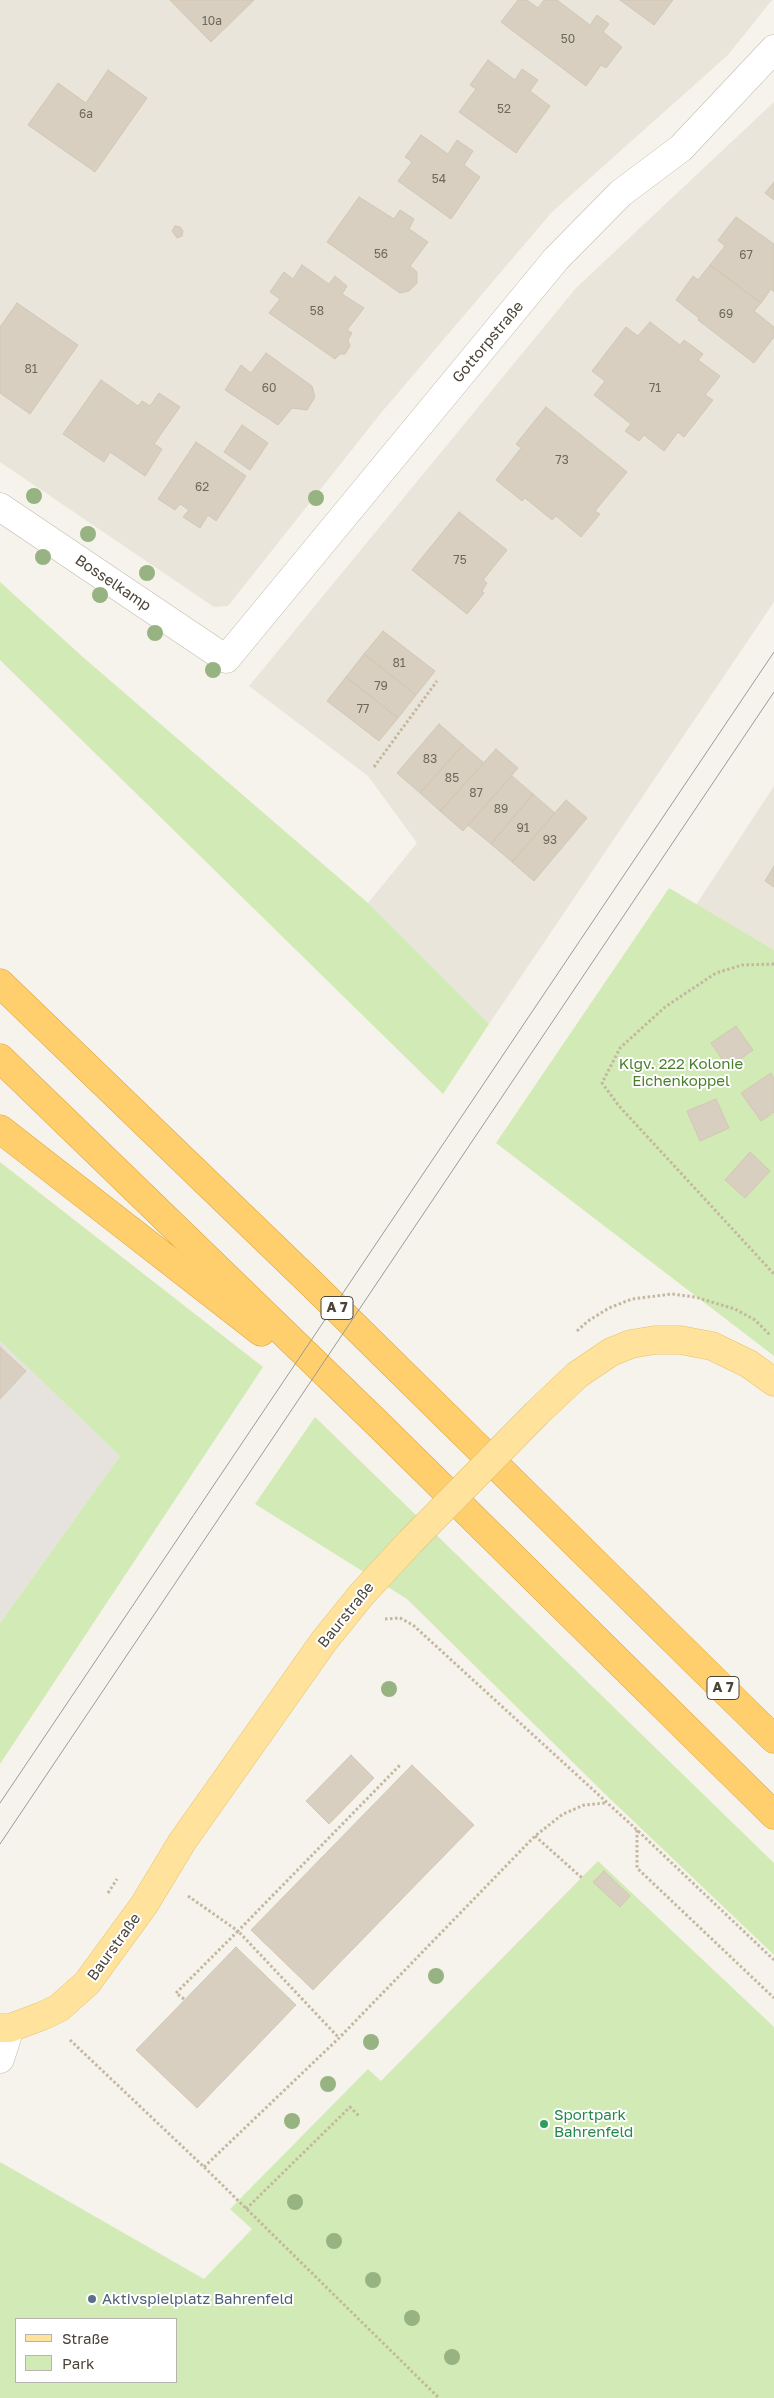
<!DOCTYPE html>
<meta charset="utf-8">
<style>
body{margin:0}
#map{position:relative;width:774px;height:2398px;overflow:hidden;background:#f6f3ec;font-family:"Golos Text",sans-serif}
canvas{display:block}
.legend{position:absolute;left:15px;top:2318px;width:162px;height:65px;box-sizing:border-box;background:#fff;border:1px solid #b7b4b0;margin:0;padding:6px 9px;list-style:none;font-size:15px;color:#4b4439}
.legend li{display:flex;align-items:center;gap:10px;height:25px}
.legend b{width:25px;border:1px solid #b7b4b0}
</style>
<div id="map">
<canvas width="774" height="2398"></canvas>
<ul class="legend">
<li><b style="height:6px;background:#ffe39c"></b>Straße</li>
<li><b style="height:14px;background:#d2eab5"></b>Park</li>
</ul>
</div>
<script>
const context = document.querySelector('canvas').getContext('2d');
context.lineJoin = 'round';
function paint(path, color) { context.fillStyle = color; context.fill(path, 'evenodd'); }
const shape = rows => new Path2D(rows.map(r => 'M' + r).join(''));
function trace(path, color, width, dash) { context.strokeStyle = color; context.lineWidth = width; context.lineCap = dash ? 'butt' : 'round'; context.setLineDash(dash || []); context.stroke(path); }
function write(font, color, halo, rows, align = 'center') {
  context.font = font + ' "Golos Text",sans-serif'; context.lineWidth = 4; context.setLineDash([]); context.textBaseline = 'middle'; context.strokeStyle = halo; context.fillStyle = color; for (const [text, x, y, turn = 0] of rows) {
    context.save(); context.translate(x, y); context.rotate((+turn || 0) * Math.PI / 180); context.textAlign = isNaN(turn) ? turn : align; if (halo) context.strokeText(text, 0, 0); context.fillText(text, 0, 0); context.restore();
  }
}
paint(shape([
 [0,0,772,0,728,55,552,212,381,413,228,606,214,607,0,462],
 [774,102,774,602,489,1024,368,903,417,843,368,776,249,686,576,288],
 [774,786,774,950,696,905]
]), '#eae5da');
paint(shape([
 [0,1341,120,1456,0,1623]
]), '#e6e2dd');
paint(shape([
 [0,582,84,658,368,903,489,1024,443,1094,0,660],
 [669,888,774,950,774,1356,496,1143],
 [0,1162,263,1367,0,1764,0,1623,120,1456,0,1341],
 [315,1417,774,1863,774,1955,605,1794,407,1599,255,1504],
 [598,1861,774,2027,774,2398,0,2398,0,2162,204,2279,252,2229,230,2209,368,2069,381,2081],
 [16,2319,176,2319,176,2382,16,2382]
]), '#d2eab5');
const building = shape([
 [170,0,254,0,211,42,170,0],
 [518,0,527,0,538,8,544,0,557,0,590,25,597,15,609,24,603,32,622,47,606,68,601,65,586,86,501,22,518,0],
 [620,0,673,0,654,25,620,0],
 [488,60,515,80,522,69,538,80,530,91,550,106,516,153,459,112,476,89,470,85,488,60],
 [108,70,147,98,95,172,28,125,58,83,86,103,108,70],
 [421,135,448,154,457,140,473,151,464,165,480,177,451,219,398,181,412,162,405,157,421,135],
 [774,182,774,200,765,193,774,182],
 [359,197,394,219,400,210,414,219,409,229,428,242,410,266,417,272,417,283,409,291,400,293,327,242,359,197],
 [736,217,774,244,774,292,771,289,761,303,710,265,725,246,718,240,736,217],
 [175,226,180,227,183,231,182,236,177,238,172,231,175,226],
 [302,265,329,284,335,276,347,286,342,294,364,308,347,330,352,333,348,340,350,346,345,354,340,354,335,359,269,313,280,299,270,292,284,272,293,279,302,265],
 [710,265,761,303,754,311,774,327,774,337,754,363,698,320,699,318,676,300,693,276,698,280,710,265],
 [17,303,78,345,30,414,0,393,0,327,17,303],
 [650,322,680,345,684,340,703,354,698,360,720,376,705,395,713,400,684,437,678,432,664,451,644,435,639,441,625,431,631,424,594,395,605,381,592,371,626,327,638,336,650,322],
 [266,353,312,386,315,397,307,410,292,408,278,425,225,390,241,365,251,373,266,353],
 [101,380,138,406,142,401,150,406,159,393,180,407,154,444,162,449,145,476,110,452,104,462,63,434,101,380],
 [546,407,627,472,595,511,600,514,581,537,556,516,552,520,525,498,522,501,496,480,521,448,516,444,546,407],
 [242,425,268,443,250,470,224,452,242,425],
 [196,442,246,476,216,521,208,515,200,528,183,517,189,510,180,504,175,510,158,499,196,442],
 [459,512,507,550,483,580,487,583,482,591,484,593,467,614,412,570,459,512],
 [383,631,435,671,416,695,364,654,383,631],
 [364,654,416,695,398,718,346,677,364,654],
 [346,677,398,718,379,741,327,701,346,677],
 [439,724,463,745,420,793,397,773,439,724],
 [463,745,484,763,440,811,420,793,463,745],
 [496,749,518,768,463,831,440,811,496,749],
 [512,776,533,794,491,844,468,825,512,776],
 [533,794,555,813,512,862,491,844,533,794],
 [566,800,587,818,534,881,512,862,566,800],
 [774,866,774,887,765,881,774,866],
 [736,1026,753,1050,728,1068,711,1043,736,1026],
 [771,1073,774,1079,774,1112,761,1121,741,1093,771,1073],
 [716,1099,729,1128,700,1141,687,1111,716,1099],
 [750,1152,770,1171,745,1198,725,1180,750,1152],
 [0,1347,26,1371,0,1399,0,1347],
 [351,1755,374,1778,329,1824,306,1801,351,1755],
 [412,1765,474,1825,313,1990,251,1930,412,1765],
 [604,1871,630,1896,620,1907,593,1882,604,1871],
 [236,1947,296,2005,197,2108,136,2050,236,1947]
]);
paint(building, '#d8cfc1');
trace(building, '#d3c7b4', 1);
const minor = shape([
 [0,507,226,659,556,259,621,193,681,148,774,49],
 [0,2059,10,2028]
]);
const major = shape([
 [537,1413,577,1375,611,1352,631,1344,655,1340,680,1340,712,1346,749,1364,774,1382],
 [0,2028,10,2028,42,2016,59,2008,87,1983,144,1905,182,1842,324,1641,362,1594,410,1542]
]);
const highway = shape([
 [0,983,313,1285,774,1739],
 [0,1058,378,1424,774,1815],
 [0,1129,261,1332]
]);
trace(minor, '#c2bbae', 29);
trace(major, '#e6c16a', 29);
trace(highway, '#e0a43c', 29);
trace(shape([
 [374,767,437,681],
 [774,964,742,965,716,973,665,1007,620,1048,602,1083,619,1106,774,1274],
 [577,1331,588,1321,609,1308,632,1299,672,1294,695,1297,735,1309,755,1320,770,1335],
 [385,1619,400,1618,413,1625,637,1830,774,1960],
 [637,1830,637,1868,774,1998],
 [535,1836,582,1878],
 [108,1893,117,1879],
 [188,1896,238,1931,400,1765],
 [184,1999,176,1993,238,1931,339,2038],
 [70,2040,204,2167,439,2398],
 [204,2167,339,2038,535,1836,563,1814,584,1805,606,1803],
 [246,2209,350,2107,359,2116]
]), '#c4b79f', 3, [2.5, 2.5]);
trace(minor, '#fff', 28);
trace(major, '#ffe39c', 28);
trace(highway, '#ffcf6e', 28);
trace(shape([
 [0,1803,774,652],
 [0,1844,774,692]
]), '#9a9a9a', 1);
const majorBridge = shape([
 [410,1542,537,1413]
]);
trace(majorBridge, '#e6c16a', 29, []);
trace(majorBridge, '#ffe39c', 28);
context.fillStyle = '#97b381';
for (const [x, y] of [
 [34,496],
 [316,498],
 [88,534],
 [43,557],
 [147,573],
 [100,595],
 [155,633],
 [213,670],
 [389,1689],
 [436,1976],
 [371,2042],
 [328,2084],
 [292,2121],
 [295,2202],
 [334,2241],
 [373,2280],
 [412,2318],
 [452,2357]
]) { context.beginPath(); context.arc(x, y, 8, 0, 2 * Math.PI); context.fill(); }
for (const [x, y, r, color] of [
 [544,2124,5,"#2e9e5b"],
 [92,2299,5,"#5c6f8a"]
]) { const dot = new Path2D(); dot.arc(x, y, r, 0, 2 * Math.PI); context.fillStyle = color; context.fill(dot); trace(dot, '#fff', 2); }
write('12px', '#6e675b', null, [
 ["10a",212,21],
 ["50",568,39],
 ["52",504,109],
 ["6a",86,114],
 ["54",439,179],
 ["56",381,254],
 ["67",746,255],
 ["58",317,311],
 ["69",726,314],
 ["81",31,369],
 ["60",269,388],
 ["71",655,388],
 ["73",562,460],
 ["62",202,487],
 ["75",460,560],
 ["81",399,663],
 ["79",381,686],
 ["77",363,709],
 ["83",430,759],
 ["85",452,778],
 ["87",476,793],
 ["89",501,809],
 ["91",523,828],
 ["93",550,840]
]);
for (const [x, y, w] of [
 [337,1308,32],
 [723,1688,32]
]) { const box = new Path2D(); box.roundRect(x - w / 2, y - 11.5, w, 23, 4); context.fillStyle = '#fff'; context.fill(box); trace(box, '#4b4439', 1); }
write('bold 14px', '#4b4439', null, [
 ["A 7",337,1308],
 ["A 7",723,1688]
]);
write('15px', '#4b4439', '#fff', [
 ["Gottorpstraße",488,342,-50],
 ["Bosselkamp",113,583,34],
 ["Baurstraße",346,1615,-51],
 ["Baurstraße",114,1947,-54]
]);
write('15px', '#4a7f2a', '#fff', [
 ["Klgv. 222 Kolonie",681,1064],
 ["Eichenkoppel",681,1081]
]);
write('15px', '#27864d', '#fff', [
 ["Sportpark",554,2115],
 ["Bahrenfeld",554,2132]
], 'left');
write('15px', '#4e5e75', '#fff', [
 ["Aktivspielplatz Bahrenfeld",102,2299]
], 'left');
</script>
